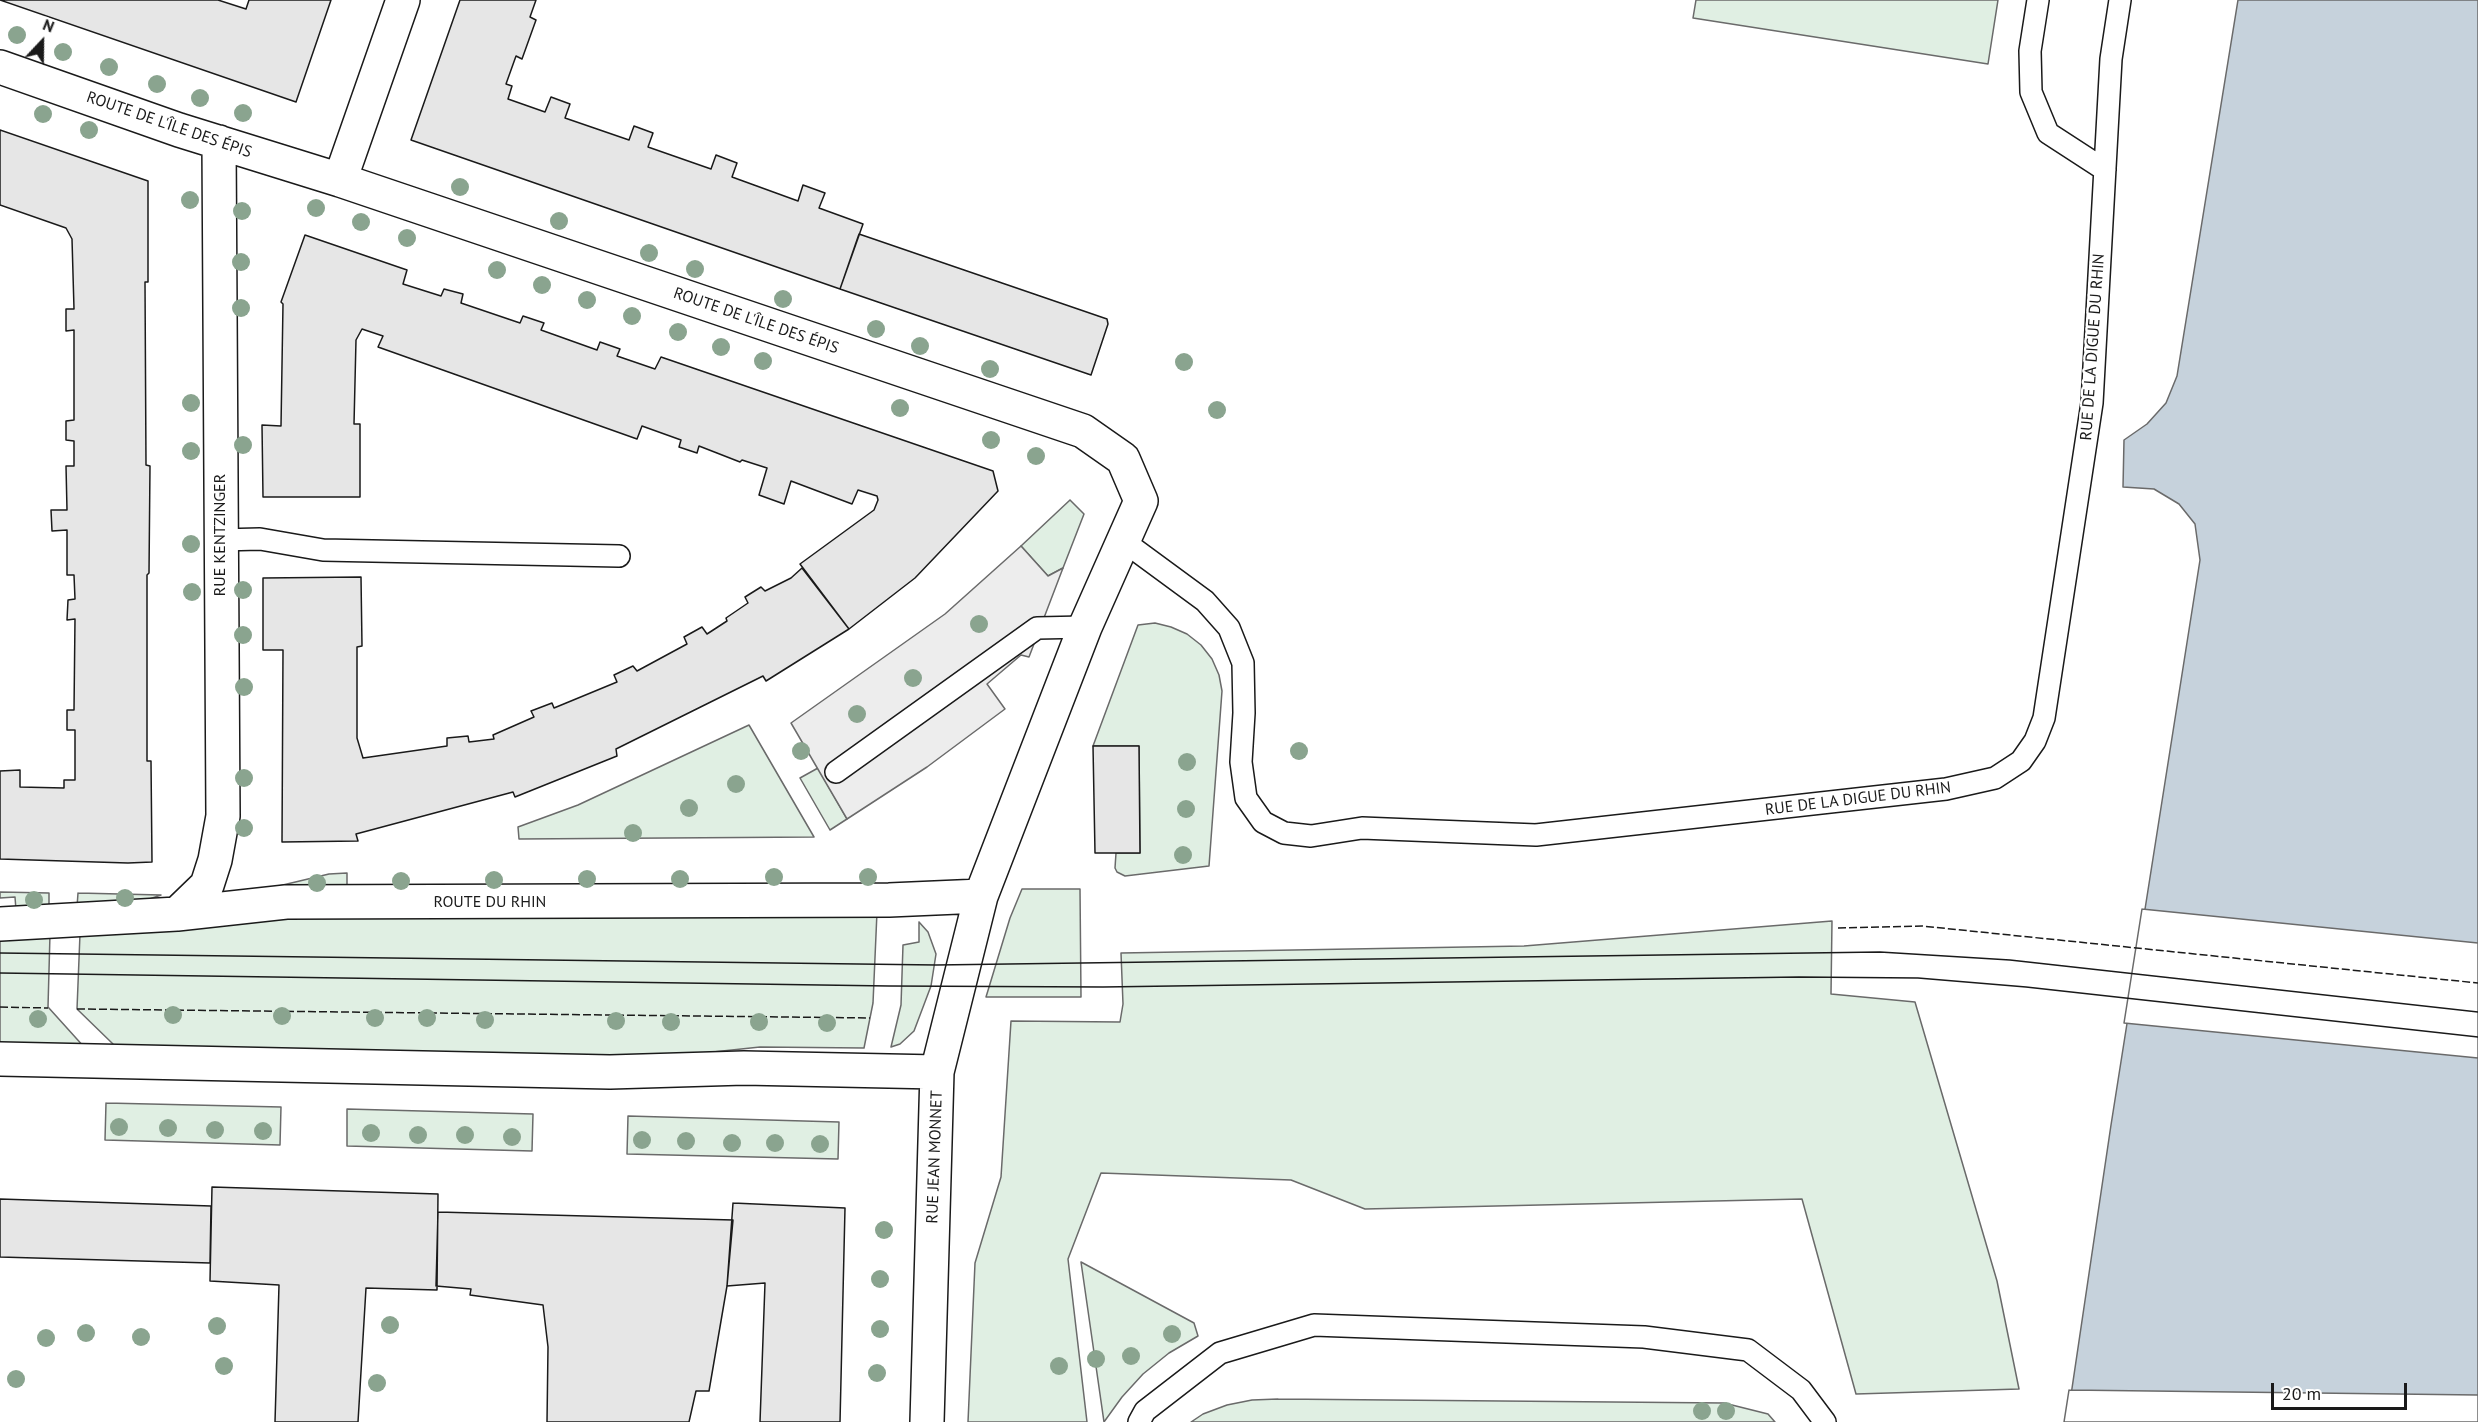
<!DOCTYPE html>
<meta charset="utf-8">
<style>
body{margin:0}
#map{position:relative;width:2478px;height:1422px;overflow:hidden;background:#fff;font-family:"PT Sans",sans-serif}
canvas{display:block}
.north{position:absolute;left:12px;top:12px;width:60px;height:60px;-webkit-text-stroke:4px #fff;paint-order:stroke;rotate:22deg;font-size:16px;font-weight:700;line-height:24px;text-align:center;color:#1a1a1a}
.north::after{content:'';display:block;margin:auto;width:21px;height:27px;background:#1a1a1a;clip-path:polygon(50% 0,100% 100%,50% 72%,0 100%)}
.scale{position:absolute;left:2271px;top:1383px;width:136px;height:27px;box-sizing:border-box;border:3px solid #1a1a1a;border-top:0;padding-left:8px;font-size:18px;line-height:21px;white-space:nowrap;color:#1a1a1a;-webkit-text-stroke:4px #fff;paint-order:stroke}
</style>
<div id="map">
<canvas width="2478" height="1422"></canvas>
<div class="north">N</div>
<div class="scale">20 m</div>
</div>
<script>
const context = document.querySelector('canvas').getContext('2d');
context.lineJoin = 'round';
function paint(path, color) { context.fillStyle = color; context.fill(path, 'evenodd'); }
const shape = rows => new Path2D(rows.map(r => 'M' + r).join(''));
function trace(path, color, width, dash) { context.strokeStyle = color; context.lineWidth = width; context.lineCap = dash ? 'butt' : 'round'; context.setLineDash(dash || []); context.stroke(path); }
function write(font, color, halo, rows, align = 'center') {
  context.font = font + ' "PT Sans",sans-serif'; context.lineWidth = 4.5; context.setLineDash([]); context.textBaseline = 'middle'; context.strokeStyle = halo; context.fillStyle = color; for (const [text, x, y, turn = 0] of rows) {
    context.save(); context.translate(x, y); context.rotate((+turn || 0) * Math.PI / 180); context.textAlign = isNaN(turn) ? turn : align; if (halo) context.strokeText(text, 0, 0); context.fillText(text, 0, 0); context.restore();
  }
}
const green = shape([
 [1696,0,1998,0,1988,64,1693,18,1696,0],
 [1070,500,1084,514,1063,568,1048,576,1021,546,1070,500],
 [1155,623,1171,627,1187,634,1201,645,1212,659,1219,675,1222,691,1209,866,1125,876,1117,872,1115,868,1116,853,1140,853,1139,746,1093,746,1138,625,1155,623],
 [749,725,814,837,519,839,518,827,578,805,749,725],
 [818,768,847,819,830,830,800,778,818,768],
 [347,873,347,892,266,889,329,874,347,873],
 [1022,889,1080,889,1081,997,986,997,1010,918,1022,889],
 [0,892,49,893,49,908,16,910,15,897,0,898,0,892],
 [78,893,161,895,141,902,77,907,78,893],
 [877,912,873,1003,864,1048,760,1047,619,1062,112,1050,113,1044,77,1009,80,934,280,917,877,912],
 [1832,921,1831,994,1915,1002,1997,1281,2019,1389,1856,1394,1802,1199,1365,1209,1291,1180,1101,1173,1068,1259,1087,1422,968,1422,975,1263,1001,1177,1011,1021,1120,1022,1123,1004,1121,953,1524,946,1832,921],
 [919,922,928,932,936,954,931,986,914,1031,900,1044,891,1047,901,1005,903,945,919,942,919,922],
 [50,934,48,1007,85,1048,0,1045,0,937,50,934],
 [106,1103,281,1107,280,1145,105,1140,106,1103],
 [347,1109,533,1114,532,1151,347,1146,347,1109],
 [628,1116,839,1122,838,1159,627,1154,628,1116],
 [1081,1262,1194,1323,1198,1336,1169,1353,1143,1374,1122,1397,1104,1422,1081,1262],
 [1278,1399,1724,1403,1768,1414,1775,1422,1191,1422,1203,1414,1227,1405,1252,1400,1278,1399]
]);
paint(green, '#e0efe3');
trace(green, '#6a6a6a', 1.5);
const parking = shape([
 [1021,546,1048,576,1063,568,1029,657,1021,655,987,684,1005,709,927,767,847,819,791,723,945,614,1021,546]
]);
paint(parking, '#ededed');
trace(parking, '#6a6a6a', 1.5);
const water = shape([
 [2238,0,2478,0,2478,1422,2067,1422,2111,1125,2200,560,2195,524,2179,504,2154,489,2123,487,2124,440,2147,424,2166,403,2177,376,2238,0]
]);
paint(water, '#c6d2dc');
trace(water, '#6a6a6a', 1.5);
const pier = shape([
 [2142,909,2478,943,2478,1058,2124,1023,2142,909],
 [2069,1390,2478,1395,2478,1422,2064,1422,2069,1390]
]);
paint(pier, '#fff');
trace(pier, '#6a6a6a', 1.5);
const building = shape([
 [0,0,218,0,246,9,249,0,331,0,296,102,0,0],
 [460,0,536,0,530,17,536,20,522,59,516,56,506,84,512,86,508,99,545,112,551,97,570,104,565,118,629,140,634,126,653,133,648,147,711,169,716,155,737,163,732,177,798,201,803,185,825,193,819,208,863,224,840,289,411,140,460,0],
 [0,130,148,181,148,282,145,282,146,465,150,466,149,573,147,575,147,761,151,761,152,862,128,863,0,859,0,771,20,770,20,787,64,788,64,780,75,780,75,730,67,730,67,710,74,710,75,619,67,620,68,600,75,599,74,575,67,575,67,530,52,531,51,510,67,510,66,466,74,466,74,441,66,440,66,421,74,420,74,330,66,331,66,309,74,309,72,239,66,228,0,205,0,130],
 [859,234,1107,319,1108,324,1091,375,840,289,859,234],
 [305,235,407,270,403,284,441,296,444,289,463,294,461,303,520,323,523,316,544,323,541,330,597,350,600,342,620,349,617,356,655,369,661,357,993,471,998,491,915,578,849,629,800,564,874,510,878,500,877,496,858,490,852,504,791,481,784,504,759,495,767,468,742,460,740,462,699,446,697,453,679,447,681,440,642,426,637,439,378,347,383,336,362,329,356,340,354,424,360,424,360,497,263,497,262,425,281,426,283,304,281,302,305,235],
 [802,568,849,629,766,681,763,676,616,749,617,756,515,797,513,792,356,834,358,841,282,842,283,650,263,650,263,578,361,577,362,646,357,647,357,738,363,758,447,746,447,738,468,736,469,742,494,739,493,735,534,717,531,711,552,703,554,708,617,682,614,675,633,666,637,671,687,644,684,637,702,627,707,634,727,621,726,618,748,603,745,597,761,587,765,591,791,578,802,568],
 [1093,746,1139,746,1140,853,1095,853,1093,746],
 [212,1187,438,1194,437,1290,366,1288,358,1422,275,1422,279,1285,210,1281,212,1187],
 [0,1199,211,1206,210,1263,0,1257,0,1199],
 [733,1203,845,1208,840,1422,760,1422,765,1283,727,1286,733,1203],
 [438,1212,733,1220,727,1286,709,1391,696,1391,689,1422,547,1422,548,1347,543,1305,470,1295,471,1289,436,1286,438,1212]
]);
paint(building, '#e6e6e6');
trace(building, '#1a1a1a', 1.5);
const service = shape([
 [2038,0,2030,51,2031,92,2048,133,2105,170],
 [220,540,260,539,323,550,619,556],
 [1122,540,1205,601,1229,628,1243,663,1244,713,1241,762,1246,798,1263,822,1284,833,1311,836,1362,828,1536,835,1946,789,1995,778,2021,761,2035,741,2044,718,2092,403,2111,59,2120,0],
 [836,772,1037,628,1085,627],
 [1139,1422,1145,1411,1220,1353,1314,1325,1644,1337,1748,1350,1801,1390,1825,1422]
]);
const minor = shape([
 [0,67,179,130,340,180,1083,431,1123,459,1141,501,1085,627,981,896,937,1072,927,1422],
 [340,180,403,0],
 [177,914,207,885,215,860,223,816,219,142],
 [0,924,177,914,286,902,889,900,981,896],
 [0,1059,610,1072,744,1068,937,1072]
]);
trace(service, '#1a1a1a', 24);
trace(minor, '#1a1a1a', 36);
trace(service, '#fff', 21);
trace(minor, '#fff', 33);
trace(shape([
 [0,953,936,965,1880,952,2010,960,2478,1012],
 [0,973,889,986,1103,987,1799,977,1918,978,2026,987,2478,1037]
]), '#1a1a1a', 1.5);
trace(shape([
 [1838,928,1922,926,2478,983],
 [0,1007,48,1008],
 [77,1009,870,1018]
]), '#1a1a1a', 1.5, [8, 3]);
context.fillStyle = '#8aa48f';
for (const [x, y] of [
 [17,35],
 [63,52],
 [109,67],
 [157,84],
 [200,98],
 [243,113],
 [43,114],
 [89,130],
 [460,187],
 [190,200],
 [316,208],
 [242,211],
 [559,221],
 [361,222],
 [407,238],
 [649,253],
 [241,262],
 [695,269],
 [497,270],
 [542,285],
 [783,299],
 [587,300],
 [241,308],
 [632,316],
 [876,329],
 [678,332],
 [920,346],
 [721,347],
 [763,361],
 [1184,362],
 [990,369],
 [191,403],
 [900,408],
 [1217,410],
 [991,440],
 [243,445],
 [191,451],
 [1036,456],
 [191,544],
 [243,590],
 [192,592],
 [979,624],
 [243,635],
 [913,678],
 [244,687],
 [857,714],
 [801,751],
 [1299,751],
 [1187,762],
 [244,778],
 [736,784],
 [689,808],
 [1186,809],
 [244,828],
 [633,833],
 [1183,855],
 [774,877],
 [868,877],
 [587,879],
 [680,879],
 [494,880],
 [401,881],
 [317,883],
 [125,898],
 [34,900],
 [173,1015],
 [282,1016],
 [375,1018],
 [427,1018],
 [38,1019],
 [485,1020],
 [616,1021],
 [671,1022],
 [759,1022],
 [827,1023],
 [119,1127],
 [168,1128],
 [215,1130],
 [263,1131],
 [371,1133],
 [418,1135],
 [465,1135],
 [512,1137],
 [642,1140],
 [686,1141],
 [732,1143],
 [775,1143],
 [820,1144],
 [884,1230],
 [880,1279],
 [390,1325],
 [217,1326],
 [880,1329],
 [86,1333],
 [1172,1334],
 [141,1337],
 [46,1338],
 [1131,1356],
 [1096,1359],
 [224,1366],
 [1059,1366],
 [877,1373],
 [16,1379],
 [377,1383],
 [1702,1411],
 [1726,1411]
]) { context.beginPath(); context.arc(x, y, 9, 0, 2 * Math.PI); context.fill(); }
write('16px', '#1a1a1a', '#fff', [
 ["ROUTE DE L'ÎLE DES ÉPIS",169,125,19],
 ["ROUTE DE L'ÎLE DES ÉPIS",756,321,19],
 ["RUE DE LA DIGUE DU RHIN",2093,347,-86],
 ["RUE KENTZINGER",220,535,-90],
 ["RUE DE LA DIGUE DU RHIN",1858,799,-7],
 ["ROUTE DU RHIN",490,902],
 ["RUE JEAN MONNET",935,1157,-88]
]);
</script>
